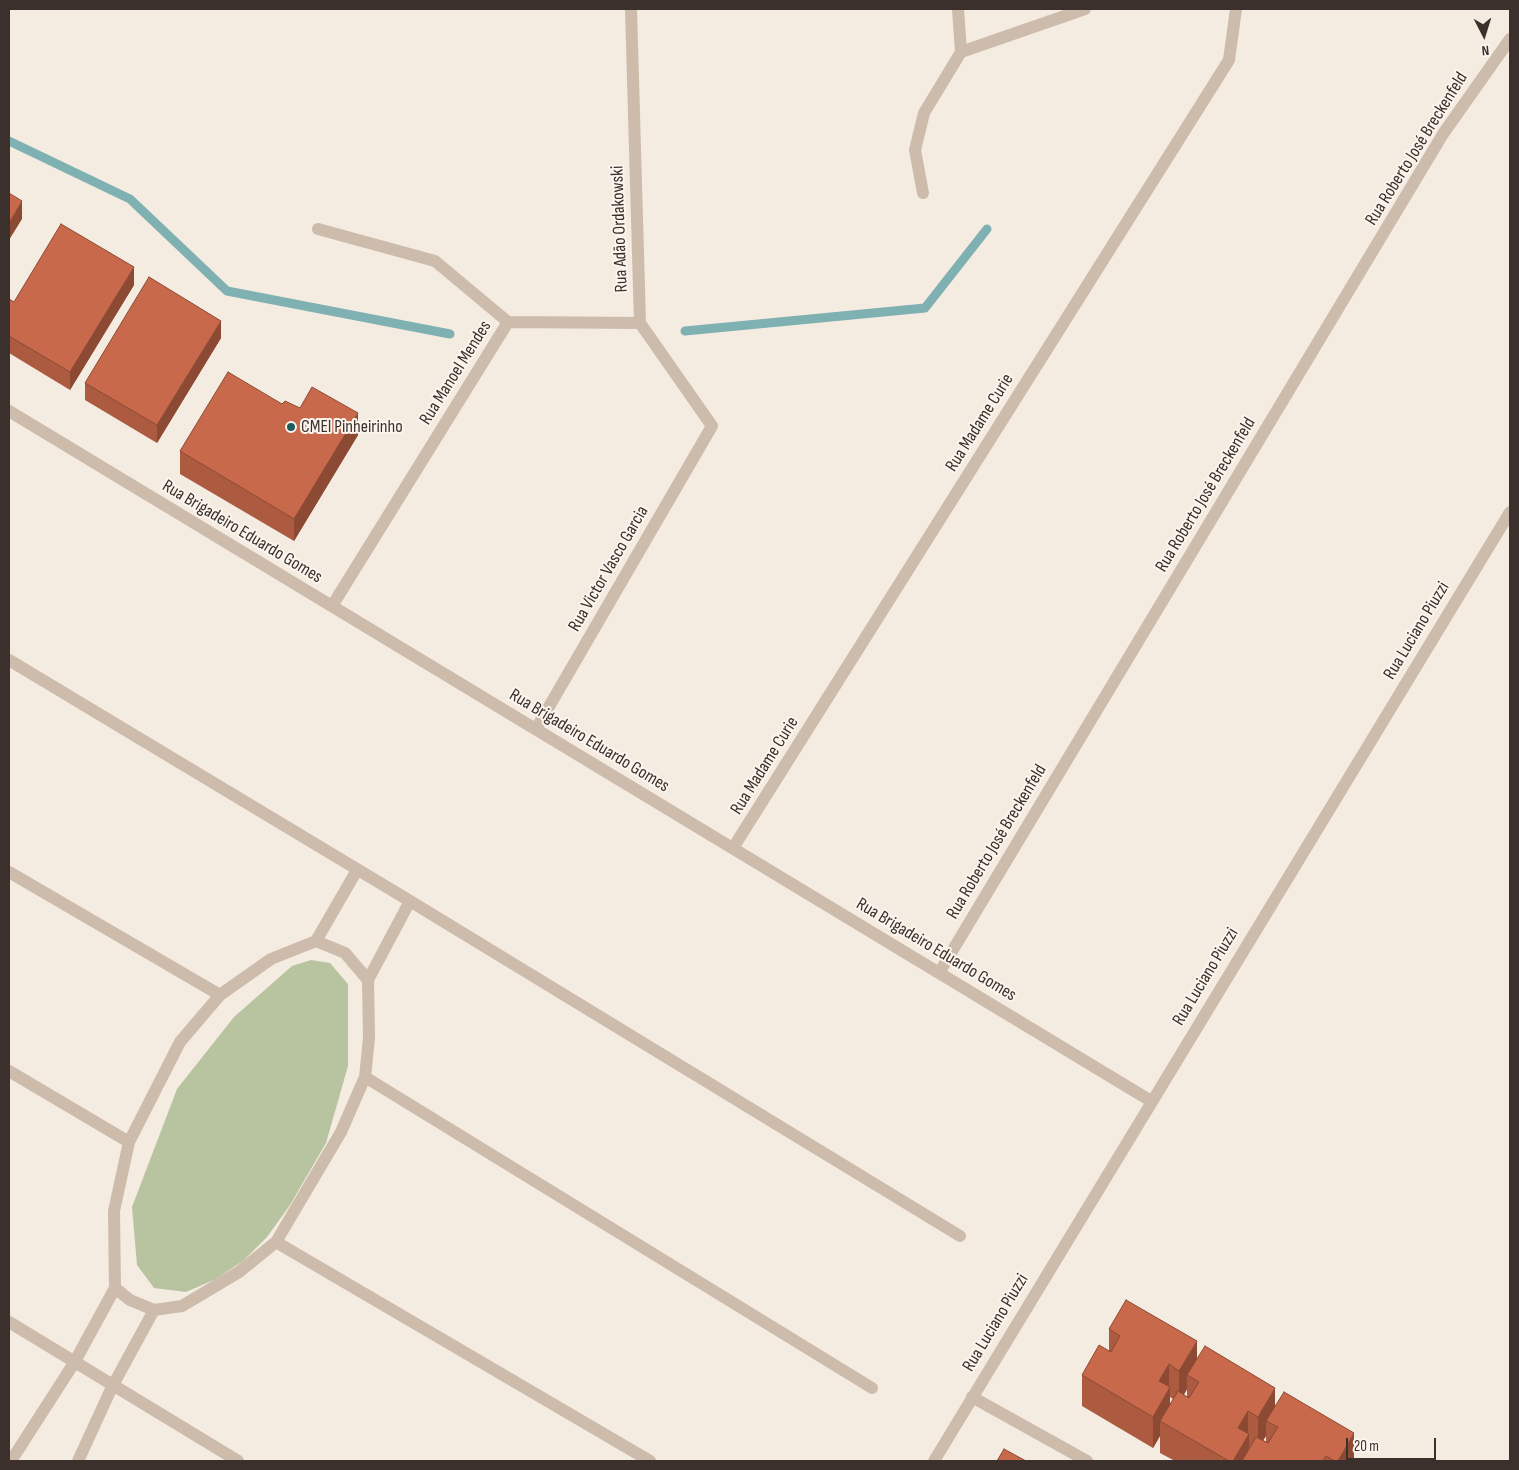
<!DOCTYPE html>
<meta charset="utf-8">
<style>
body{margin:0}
#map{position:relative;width:1519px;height:1470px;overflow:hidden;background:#f4ebe1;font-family:"Sofia Sans Condensed",sans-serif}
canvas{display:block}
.frame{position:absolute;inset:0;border:10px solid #3b302b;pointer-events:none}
.north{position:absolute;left:1459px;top:10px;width:50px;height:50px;-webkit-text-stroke:4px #fbf5ee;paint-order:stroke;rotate:175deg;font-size:14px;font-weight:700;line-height:20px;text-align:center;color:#3b302b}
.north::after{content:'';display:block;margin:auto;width:18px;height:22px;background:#3b302b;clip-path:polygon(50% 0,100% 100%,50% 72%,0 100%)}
.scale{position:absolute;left:1346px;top:1438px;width:90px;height:22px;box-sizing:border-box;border:2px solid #3b302b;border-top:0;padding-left:6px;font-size:15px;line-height:18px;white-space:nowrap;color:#3b302b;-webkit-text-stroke:4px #fbf5ee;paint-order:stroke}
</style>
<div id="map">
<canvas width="1519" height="1470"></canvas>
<div class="frame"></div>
<div class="north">N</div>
<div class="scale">20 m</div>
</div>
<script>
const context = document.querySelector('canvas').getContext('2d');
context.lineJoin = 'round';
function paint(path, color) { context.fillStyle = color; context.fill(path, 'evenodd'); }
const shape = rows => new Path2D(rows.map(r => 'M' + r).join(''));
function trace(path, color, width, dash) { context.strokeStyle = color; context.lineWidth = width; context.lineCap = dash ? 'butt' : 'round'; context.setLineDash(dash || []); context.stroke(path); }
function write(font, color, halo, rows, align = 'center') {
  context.font = font + ' "Sofia Sans Condensed",sans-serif'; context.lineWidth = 4; context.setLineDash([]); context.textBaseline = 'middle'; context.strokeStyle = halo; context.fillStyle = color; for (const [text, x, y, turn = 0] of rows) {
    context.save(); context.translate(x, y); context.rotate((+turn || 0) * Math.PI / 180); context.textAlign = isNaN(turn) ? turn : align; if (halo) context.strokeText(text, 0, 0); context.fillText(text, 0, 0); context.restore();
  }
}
paint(shape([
 [311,960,330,963,348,984,348,1066,326,1143,290,1205,267,1237,243,1261,216,1279,186,1292,154,1288,137,1265,132,1207,177,1089,234,1017,292,966]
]), '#b8c4a0');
trace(shape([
 [9,141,130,199,227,291,450,334],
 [685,331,925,308,987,229]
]), '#7fb0b2', 9);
trace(shape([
 [923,193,915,150,924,113,961,52]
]), '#cdbbac', 12);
trace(shape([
 [958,9,961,52,1085,9],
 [318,229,435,261,508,322],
 [9,411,1151,1101],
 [332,606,508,322,640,323],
 [9,660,410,901,960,1236],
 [536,729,712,426,640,323,631,9],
 [733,848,1229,60,1236,9],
 [9,872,220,995],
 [316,941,345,953,368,980,369,1038,365,1077,341,1132,276,1242,239,1272,182,1306,154,1310,130,1300,115,1288,114,1211,129,1142,180,1042,220,995,271,959,316,941],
 [316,941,357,870],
 [939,973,1443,134,1510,39],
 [368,980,410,901],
 [9,1071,129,1142],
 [365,1077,872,1388],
 [276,1242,650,1461],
 [9,1322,238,1461],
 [972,1397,1087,1461],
 [11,1461,74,1363,115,1288],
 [78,1461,112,1387,154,1310],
 [934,1461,1510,512]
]), '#cdbbac', 12);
paint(shape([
 [134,285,70,390,9,353,9,299,14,302],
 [221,338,157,443,85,400,85,383],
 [282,404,358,435,294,541,180,474,180,451],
 [1109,1329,1197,1360,1275,1405,1354,1461,1175,1461,1160,1453,1160,1436,1153,1448,1082,1406,1082,1375,1109,1351],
 [1187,1389,1187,1397,1184,1395],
 [1170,1397,1173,1399,1170,1404],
 [1266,1436,1266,1442,1263,1440]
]), '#ac5a40');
paint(shape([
 [22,201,22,219,9,240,9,223],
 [134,267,134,285,70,390,70,372],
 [221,321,221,338,157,443,157,425],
 [358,413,358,435,294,541,294,519],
 [1197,1341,1197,1373,1187,1375,1187,1389,1179,1402,1179,1371],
 [1169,1364,1169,1389,1170,1387,1170,1419,1160,1421,1160,1436,1153,1448,1153,1417,1159,1381],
 [1275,1388,1275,1420,1266,1421,1266,1436,1258,1449,1258,1417],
 [1248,1411,1248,1436,1249,1434,1249,1461,1233,1461,1238,1428],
 [1354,1433,1354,1461,1338,1461]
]), '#8c4a34');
const building = shape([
 [9,193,22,201,9,223,9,193],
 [61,224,134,267,70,372,9,336,9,299,14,302,61,224],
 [149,277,221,321,157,425,85,383,149,277],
 [228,372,282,404,285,401,300,408,312,387,358,413,294,519,180,451,228,372],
 [1126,1300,1197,1341,1179,1371,1169,1364,1159,1381,1170,1387,1153,1417,1082,1375,1099,1345,1111,1352,1120,1336,1109,1329,1126,1300],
 [1205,1346,1275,1388,1258,1417,1248,1411,1238,1428,1249,1434,1233,1461,1229,1461,1160,1421,1178,1391,1189,1398,1199,1382,1187,1375,1205,1346],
 [1284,1392,1354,1433,1338,1461,1335,1461,1326,1456,1323,1461,1242,1461,1256,1437,1268,1443,1278,1427,1266,1421,1284,1392],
 [1004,1449,1026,1461,997,1461,1004,1449]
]);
paint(building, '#c8694b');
trace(building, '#8c4a34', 1);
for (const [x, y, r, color] of [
 [291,427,5,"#1f5a5e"]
]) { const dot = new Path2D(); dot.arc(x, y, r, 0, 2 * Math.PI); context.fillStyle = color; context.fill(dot); trace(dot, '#fbf5ee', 2); }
write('18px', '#3b302b', '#fbf5ee', [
 ["Rua Roberto José Breckenfeld",1417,149,-58],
 ["Rua Adão Ordakowski",620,229,-92],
 ["Rua Manoel Mendes",456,373,-58],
 ["Rua Madame Curie",980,423,-58],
 ["Rua Roberto José Breckenfeld",1206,495,-59],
 ["Rua Brigadeiro Eduardo Gomes",242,532,31],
 ["Rua Victor Vasco Garcia",609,569,-60],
 ["Rua Luciano Piuzzi",1417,631,-59],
 ["Rua Brigadeiro Eduardo Gomes",589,741,31],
 ["Rua Madame Curie",765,766,-58],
 ["Rua Roberto José Breckenfeld",997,842,-59],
 ["Rua Brigadeiro Eduardo Gomes",936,950,31],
 ["Rua Luciano Piuzzi",1206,977,-59],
 ["Rua Luciano Piuzzi",996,1323,-59]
]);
write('18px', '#3b302b', '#fbf5ee', [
 ["CMEI Pinheirinho",301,427]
], 'left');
</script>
